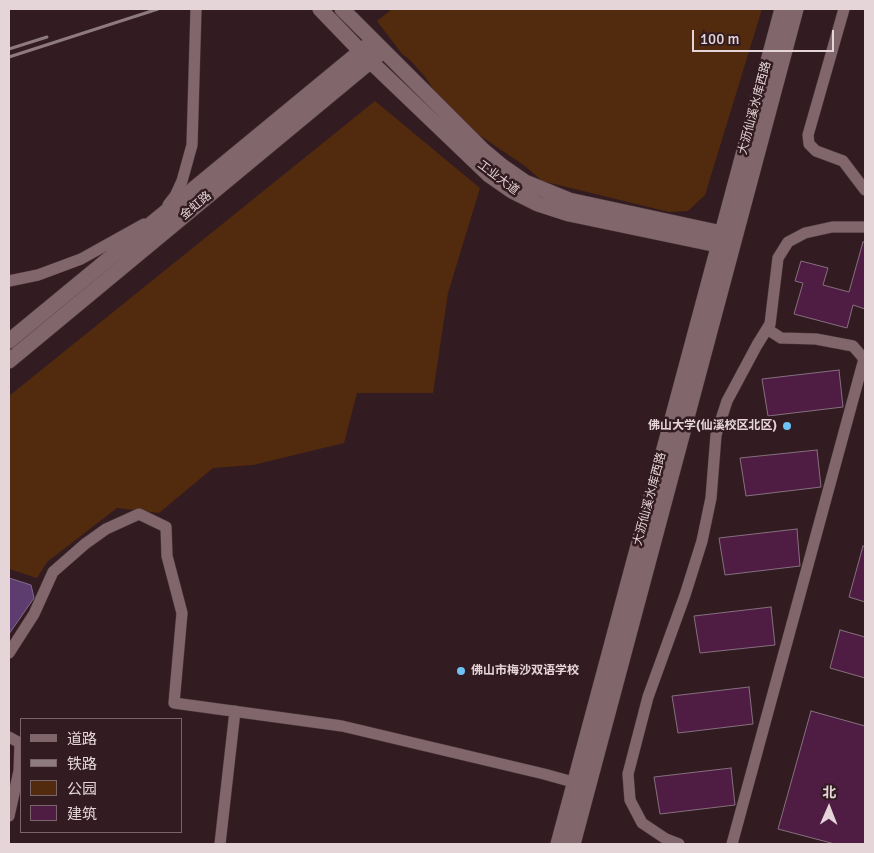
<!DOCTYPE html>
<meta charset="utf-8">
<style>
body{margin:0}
#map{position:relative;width:874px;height:853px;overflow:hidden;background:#321c21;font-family:Signika,"Noto Sans SC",sans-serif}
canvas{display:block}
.frame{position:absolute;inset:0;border:10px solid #e5d5d8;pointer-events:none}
.legend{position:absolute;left:20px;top:718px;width:162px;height:115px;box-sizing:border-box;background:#321c21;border:1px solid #7a666a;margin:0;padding:6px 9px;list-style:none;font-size:15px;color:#e5d5d8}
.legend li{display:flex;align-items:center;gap:10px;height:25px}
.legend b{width:25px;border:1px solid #7a666a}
.north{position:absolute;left:804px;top:783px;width:50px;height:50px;-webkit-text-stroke:4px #321c21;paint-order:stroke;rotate:1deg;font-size:14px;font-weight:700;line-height:20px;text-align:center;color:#e5d5d8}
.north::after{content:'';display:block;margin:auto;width:18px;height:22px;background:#e5d5d8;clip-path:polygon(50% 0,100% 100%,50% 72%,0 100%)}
.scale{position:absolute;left:692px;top:30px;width:142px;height:22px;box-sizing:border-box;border:2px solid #e5d5d8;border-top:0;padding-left:6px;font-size:15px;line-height:18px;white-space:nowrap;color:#e5d5d8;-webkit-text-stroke:4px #321c21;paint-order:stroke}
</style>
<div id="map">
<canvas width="874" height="853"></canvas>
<div class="frame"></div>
<ul class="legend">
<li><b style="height:6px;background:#81666c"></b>道路</li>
<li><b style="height:6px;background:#8d7b7f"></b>铁路</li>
<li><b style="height:14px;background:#522a0d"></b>公园</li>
<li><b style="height:14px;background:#4f1d43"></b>建筑</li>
</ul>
<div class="north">北</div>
<div class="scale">100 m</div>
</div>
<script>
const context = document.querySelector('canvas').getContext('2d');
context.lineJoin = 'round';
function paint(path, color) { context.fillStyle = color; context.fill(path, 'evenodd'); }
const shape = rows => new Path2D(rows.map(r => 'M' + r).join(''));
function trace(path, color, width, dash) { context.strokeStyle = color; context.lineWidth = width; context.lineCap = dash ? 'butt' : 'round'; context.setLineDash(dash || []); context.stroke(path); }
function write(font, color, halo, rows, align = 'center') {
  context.font = font + ' Signika,"Noto Sans SC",sans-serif'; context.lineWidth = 5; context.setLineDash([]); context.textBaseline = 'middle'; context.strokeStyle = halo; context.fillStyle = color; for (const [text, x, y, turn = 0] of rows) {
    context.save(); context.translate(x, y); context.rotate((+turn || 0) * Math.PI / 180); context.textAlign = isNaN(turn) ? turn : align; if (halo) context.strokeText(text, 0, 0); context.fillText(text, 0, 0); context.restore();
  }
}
paint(shape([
 [392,9,762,9,705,195,688,211,669,212,542,181,525,166,463,124,441,101,426,78,410,60,402,54,377,21],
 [375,101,480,188,448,293,433,393,357,393,344,443,253,465,213,468,159,513,117,508,47,562,37,578,9,569,9,396]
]), '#522a0d');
const water = shape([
 [9,578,31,585,34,598,9,634,9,578]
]);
paint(water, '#5d3c6f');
trace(water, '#866a8e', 1);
const building = shape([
 [863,242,865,242,865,309,853,305,847,328,794,314,803,283,795,281,801,261,828,268,823,285,849,292,863,242],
 [839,370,843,407,768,416,762,379,839,370],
 [817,450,821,487,746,496,740,458,817,450],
 [797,529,800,566,725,575,719,538,797,529],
 [863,546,865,547,865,602,849,597,863,546],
 [771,607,775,645,700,653,694,616,771,607],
 [840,630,865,637,865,678,830,668,840,630],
 [749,687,753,724,678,733,672,696,749,687],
 [811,711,865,726,865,844,835,844,778,829,811,711],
 [731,768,735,805,660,814,654,777,731,768]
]);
paint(building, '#4f1d43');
trace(building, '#866f7e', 1);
const street = shape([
 [844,9,808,135,809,144,816,151,843,161,865,190],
 [168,205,175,196,182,181,192,145,196,9],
 [9,281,38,275,81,259,144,224],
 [767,329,781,338,816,339,853,346,865,360],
 [9,653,34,614,53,572,85,544,106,529,139,514,166,527,167,556,182,613,174,703,342,726,544,774,580,784],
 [9,737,20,743,19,771,9,816],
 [220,844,235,711],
 [679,844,666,839,642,823,630,800,628,774,648,697,685,595,702,541,711,498,716,435,727,401,757,345,770,324,778,258,788,242,805,233,832,227,865,227],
 [732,844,864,359]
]);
const secondary = shape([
 [320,9,371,62,489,175,512,191,538,204,569,214,727,247],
 [342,9,483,150,502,166,525,182,569,200,731,235],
 [9,341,373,41],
 [9,361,383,51],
 [558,844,782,9],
 [573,844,796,9]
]);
trace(street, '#4a383c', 12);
trace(secondary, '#4a383c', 16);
trace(street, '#81666c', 11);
trace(secondary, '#81666c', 15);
trace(shape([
 [9,49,47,37],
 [9,57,158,9]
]), '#8d7b7f', 3);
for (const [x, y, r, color] of [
 [787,426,5,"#6fc2f4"],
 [461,671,5,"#6fc2f4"]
]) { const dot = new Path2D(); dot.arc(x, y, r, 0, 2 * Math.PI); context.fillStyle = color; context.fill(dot); trace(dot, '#321c21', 2); }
write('12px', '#e5d5d8', '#321c21', [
 ["大沥仙溪水库西路",755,108,-75],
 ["工业大道",498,178,37],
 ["金虹路",196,206,-40],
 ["大沥仙溪水库西路",650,499,-75]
]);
write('bold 12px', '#e5d5d8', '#321c21', [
 ["佛山大学(仙溪校区北区)",777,426],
 ["佛山市梅沙双语学校",471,671,"left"]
], 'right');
</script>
